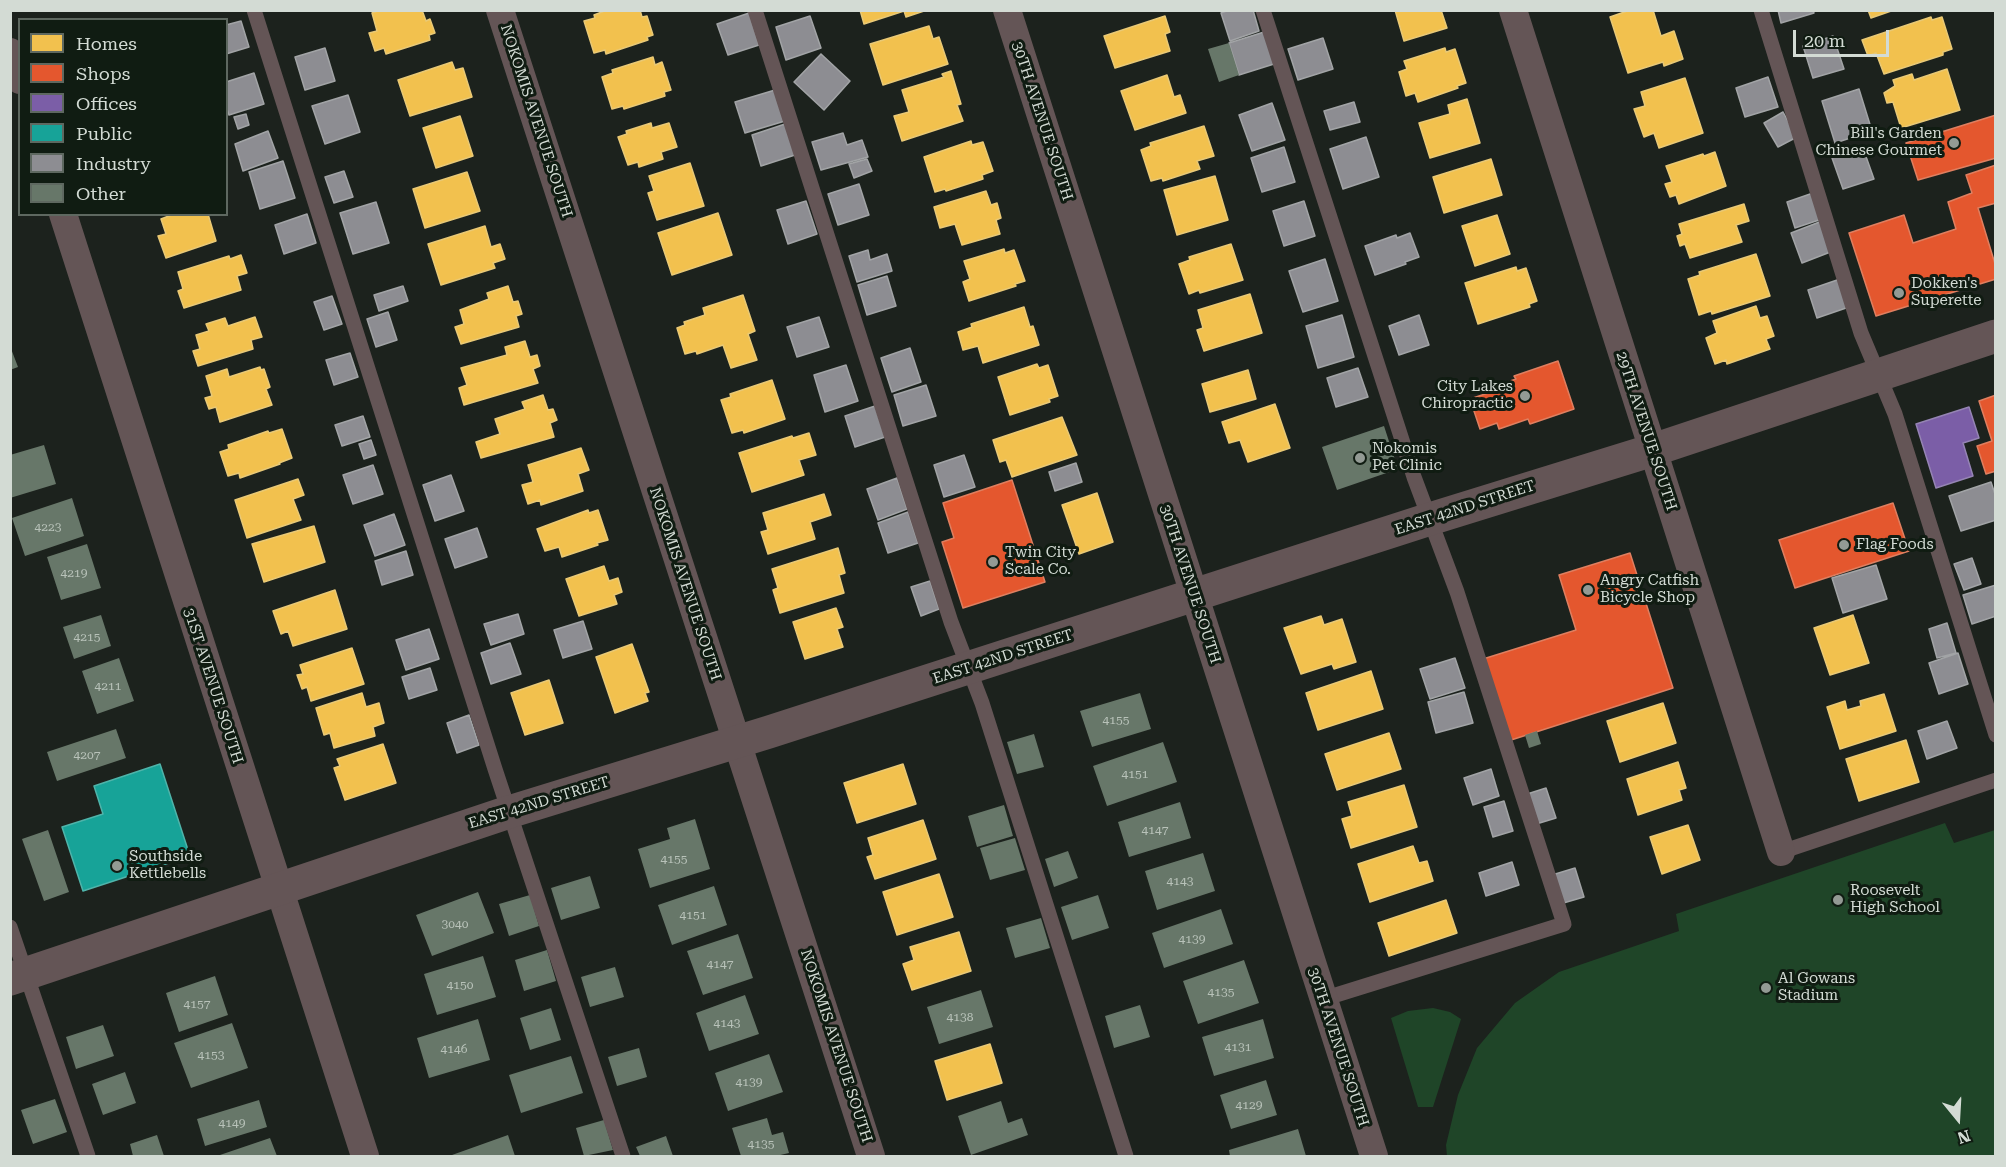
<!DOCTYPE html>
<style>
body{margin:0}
#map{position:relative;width:2006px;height:1167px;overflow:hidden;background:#1c221d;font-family:"Roboto Serif",serif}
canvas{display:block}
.frame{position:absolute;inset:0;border:12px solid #d3dbd4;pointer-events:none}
.legend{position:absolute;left:18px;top:18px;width:210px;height:198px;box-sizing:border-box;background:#101c12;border:2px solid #5e6860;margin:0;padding:8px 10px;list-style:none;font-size:18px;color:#d3dbd4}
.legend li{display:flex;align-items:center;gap:12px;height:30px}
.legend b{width:30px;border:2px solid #5e6860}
.north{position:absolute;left:1928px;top:1089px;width:60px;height:60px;-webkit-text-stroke:4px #101c12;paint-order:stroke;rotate:162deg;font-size:16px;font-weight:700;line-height:24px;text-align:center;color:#d3dbd4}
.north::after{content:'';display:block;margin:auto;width:21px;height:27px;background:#d3dbd4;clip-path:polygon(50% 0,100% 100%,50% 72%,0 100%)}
.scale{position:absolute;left:1793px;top:30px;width:96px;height:27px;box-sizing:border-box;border:3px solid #d3dbd4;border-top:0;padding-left:8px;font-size:18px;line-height:21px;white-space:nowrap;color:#d3dbd4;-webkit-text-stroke:4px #101c12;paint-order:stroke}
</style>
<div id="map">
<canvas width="2006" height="1167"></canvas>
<div class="frame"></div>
<ul class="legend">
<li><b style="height:16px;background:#f2c14e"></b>Homes</li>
<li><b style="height:16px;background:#e4572e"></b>Shops</li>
<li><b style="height:16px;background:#7b5ea7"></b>Offices</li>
<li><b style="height:16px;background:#17a398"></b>Public</li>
<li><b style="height:16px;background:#8d8d92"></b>Industry</li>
<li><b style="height:16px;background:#677769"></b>Other</li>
</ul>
<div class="north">N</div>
<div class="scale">20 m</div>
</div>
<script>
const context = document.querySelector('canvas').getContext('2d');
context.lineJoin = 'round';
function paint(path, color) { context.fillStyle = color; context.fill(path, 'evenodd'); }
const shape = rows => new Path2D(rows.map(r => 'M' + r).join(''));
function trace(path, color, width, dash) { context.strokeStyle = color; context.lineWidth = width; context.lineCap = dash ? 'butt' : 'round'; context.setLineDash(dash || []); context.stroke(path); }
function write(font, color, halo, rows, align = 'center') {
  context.font = font + ' "Roboto Serif",serif'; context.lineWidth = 6; context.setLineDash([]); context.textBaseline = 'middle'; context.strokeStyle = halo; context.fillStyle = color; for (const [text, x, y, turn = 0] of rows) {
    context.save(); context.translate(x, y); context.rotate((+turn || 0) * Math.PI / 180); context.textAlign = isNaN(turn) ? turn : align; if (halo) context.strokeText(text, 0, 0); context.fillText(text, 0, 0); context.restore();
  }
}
paint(shape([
 [1945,823,1954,843,1995,830,1995,1156,1447,1156,1446,1145,1458,1095,1477,1048,1515,1003,1559,972,1679,931,1676,914],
 [1433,1008,1450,1012,1461,1019,1433,1107,1418,1107,1391,1018,1408,1011]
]), '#1f4528');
const homes = shape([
 [380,10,422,10,426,21,430,19,435,33,429,35,430,40,386,54,384,48,375,51,369,33,377,31,372,13,380,10],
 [607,10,640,10,642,17,647,16,653,35,647,37,648,40,606,54,605,50,594,53,584,21,595,18,594,15,607,10],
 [860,10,927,10,906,17,904,11,864,24,860,10],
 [1395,10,1441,10,1447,28,1404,41,1395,10],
 [1630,10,1653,10,1661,36,1674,31,1683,59,1664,66,1663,62,1628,73,1610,17,1630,10],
 [1868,10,1894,10,1871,18,1868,10],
 [1165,16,1170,32,1165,34,1170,51,1115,68,1104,36,1165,16],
 [1931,17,1932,20,1942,17,1952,49,1943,52,1943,55,1884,74,1876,53,1868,56,1862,40,1931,17],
 [929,26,933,39,939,37,948,64,883,85,870,44,929,26],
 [1445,48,1446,52,1455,49,1466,83,1457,86,1458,88,1418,102,1415,93,1406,96,1399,72,1407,69,1404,61,1445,48],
 [653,57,655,65,662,62,671,90,664,92,665,96,624,109,623,106,612,109,602,77,613,73,612,70,653,57],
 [452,62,455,70,463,68,472,97,410,116,398,80,452,62],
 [1947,69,1960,110,1901,128,1893,102,1887,103,1884,93,1895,86,1893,80,1912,74,1914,80,1947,69],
 [951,71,961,104,957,105,963,121,902,141,894,116,909,112,902,90,944,77,942,74,951,71],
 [1167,75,1174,97,1180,95,1186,113,1135,130,1121,91,1167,75],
 [1685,78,1703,133,1659,148,1654,133,1644,137,1634,109,1645,106,1641,92,1685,78],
 [1467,99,1480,143,1430,158,1419,123,1450,114,1448,105,1467,99],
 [460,116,473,156,436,168,423,128,460,116],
 [651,123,652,128,669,123,677,147,661,152,663,159,639,167,638,162,628,165,618,137,627,134,626,131,651,123],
 [1204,126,1214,156,1197,161,1200,169,1163,181,1162,178,1151,181,1141,150,1151,146,1150,143,1204,126],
 [971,141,972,145,983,142,993,171,982,175,983,179,946,191,945,189,935,192,924,157,971,141],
 [1715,152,1726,186,1679,204,1676,195,1670,197,1665,184,1672,182,1666,166,1703,154,1704,156,1715,152],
 [1491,159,1502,195,1444,213,1433,177,1491,159],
 [690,163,704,206,657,220,648,193,654,191,649,176,690,163],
 [467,172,480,211,425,228,413,189,467,172],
 [1215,176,1228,220,1177,235,1164,190,1215,176],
 [986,191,991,205,997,203,1001,218,996,220,1000,234,962,245,955,224,940,228,934,207,986,191],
 [1744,204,1749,221,1736,225,1742,242,1690,258,1685,244,1680,246,1677,236,1682,234,1679,224,1744,204],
 [718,213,732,255,672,275,658,233,718,213],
 [174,214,208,214,216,241,166,258,158,236,166,234,161,219,174,214],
 [1497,215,1510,254,1475,266,1462,226,1497,215],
 [485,226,491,247,500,244,505,259,493,263,495,268,441,285,428,244,485,226],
 [1231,244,1243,280,1200,293,1199,290,1189,294,1179,264,1190,260,1189,257,1231,244],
 [1004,249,1005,253,1014,250,1025,281,1015,284,1016,286,969,301,963,282,970,279,964,261,1004,249],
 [1756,254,1770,296,1712,314,1711,311,1699,315,1688,279,1700,275,1699,272,1756,254],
 [241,255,247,273,237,276,241,290,184,308,178,291,183,289,178,272,229,256,230,259,241,255],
 [1516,267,1517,271,1526,268,1537,301,1529,304,1530,307,1478,324,1465,283,1516,267],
 [508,286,513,302,518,301,522,314,516,316,519,327,461,344,455,327,464,324,460,310,489,299,487,293,508,286],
 [1250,294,1262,333,1204,351,1197,330,1203,328,1198,310,1250,294],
 [743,295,755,331,748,334,757,360,731,368,723,345,697,354,696,351,685,354,677,328,685,325,684,322,705,315,703,308,743,295],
 [1756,306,1760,318,1767,316,1774,336,1766,339,1770,349,1727,364,1726,360,1715,364,1706,338,1717,333,1713,321,1756,306],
 [1024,307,1030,327,1033,326,1039,345,983,363,978,346,963,350,958,332,972,327,971,324,1024,307],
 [255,317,262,337,251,340,253,349,198,366,193,351,200,349,196,335,209,331,206,324,225,318,228,326,255,317],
 [525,341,530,357,537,355,540,366,533,369,538,383,464,405,459,388,467,385,461,368,507,355,505,347,525,341],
 [1037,364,1039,368,1048,365,1058,396,1049,399,1050,402,1010,415,998,377,1037,364],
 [260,367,261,370,264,369,270,387,266,389,272,405,220,422,216,407,209,409,205,398,212,396,206,376,227,369,229,377,260,367],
 [1248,370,1256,399,1210,412,1202,384,1248,370],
 [772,380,785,419,744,433,743,430,732,433,721,400,731,397,730,394,772,380],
 [543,395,548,410,553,409,557,420,550,423,554,437,481,458,476,442,500,434,495,419,525,409,522,402,543,395],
 [1275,404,1290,448,1248,462,1240,440,1229,443,1222,422,1275,404],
 [1062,417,1077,455,1012,477,1006,460,1000,462,993,440,1062,417],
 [282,429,292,458,279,463,280,464,240,478,239,473,228,476,220,452,229,449,228,445,268,431,269,433,282,429],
 [809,433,816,455,799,460,804,475,752,492,739,453,792,436,793,438,809,433],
 [581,448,589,470,578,474,583,491,541,505,540,500,528,504,522,485,533,482,528,465,581,448],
 [298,479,304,495,293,499,301,520,247,538,235,500,298,479],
 [1097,493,1113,542,1079,554,1062,505,1097,493],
 [824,494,831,515,810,522,815,539,768,554,761,532,768,530,763,513,824,494],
 [588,510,589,513,598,510,608,540,597,543,598,545,562,557,559,547,545,551,537,529,588,510],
 [314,526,325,562,264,582,252,544,314,526],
 [838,548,845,573,839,575,844,593,780,613,773,590,778,588,772,569,838,548],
 [604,566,609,581,618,578,622,592,614,595,617,604,579,616,566,579,604,566],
 [335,590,347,629,293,646,288,631,281,634,273,611,335,590],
 [836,608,843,627,837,629,843,647,805,659,793,622,836,608],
 [1853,615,1869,663,1830,675,1814,628,1853,615],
 [1321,616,1324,625,1342,619,1356,662,1334,669,1332,664,1301,674,1284,628,1321,616],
 [632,644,649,692,645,693,648,701,615,713,596,657,632,644],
 [352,648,364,684,311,701,307,687,302,689,297,675,303,674,300,665,352,648],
 [1371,671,1383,709,1318,730,1306,693,1371,671],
 [549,680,563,723,525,735,511,693,549,680],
 [362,693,366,707,379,703,384,723,373,727,375,736,334,748,330,733,324,735,316,708,362,693],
 [1884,694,1896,731,1840,749,1827,707,1845,701,1847,710,1861,706,1860,701,1884,694],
 [1663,703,1676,743,1620,762,1607,721,1663,703],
 [1389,733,1401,769,1337,790,1325,754,1389,733],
 [1906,740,1919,782,1859,801,1846,759,1906,740],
 [383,744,396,783,345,800,334,768,340,766,337,759,383,744],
 [1678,762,1686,788,1679,790,1682,800,1638,815,1627,779,1678,762],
 [903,764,916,804,857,823,844,783,903,764],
 [1404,785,1417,827,1351,848,1342,819,1352,816,1348,802,1404,785],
 [923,820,936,859,875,879,867,857,873,855,868,838,923,820],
 [1688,825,1700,860,1662,874,1650,837,1688,825],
 [1413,846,1419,863,1427,861,1433,881,1370,902,1358,864,1413,846],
 [939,874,953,917,897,935,883,892,939,874],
 [1446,900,1457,933,1389,956,1378,923,1446,900],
 [959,932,971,971,912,990,903,964,914,960,910,947,959,932],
 [990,1044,1002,1083,947,1100,935,1061,990,1044]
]);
paint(homes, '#f2c14e');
trace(homes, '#e9c976', 1.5);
const shops = shape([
 [1996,115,1996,158,1918,180,1906,143,1996,115],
 [1996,165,1996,203,1978,208,1996,267,1996,279,1876,316,1849,233,1904,215,1913,243,1956,229,1948,202,1972,193,1966,175,1996,165],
 [1558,361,1574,409,1530,424,1528,419,1499,429,1497,423,1480,429,1470,399,1488,393,1487,389,1516,379,1514,376,1558,361],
 [1996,395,1996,471,1986,474,1977,446,1992,441,1979,401,1996,395],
 [1012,480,1045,582,963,608,942,542,954,538,943,503,1012,480],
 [1893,503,1909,551,1795,588,1779,540,1893,503],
 [1630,553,1673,688,1508,741,1483,659,1576,630,1559,575,1630,553]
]);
paint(shops, '#e4572e');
trace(shops, '#df7f60', 1.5);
const offices = shape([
 [1969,407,1979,438,1963,443,1973,476,1936,488,1916,424,1969,407]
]);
paint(offices, '#7b5ea7');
trace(offices, '#9584b4', 1.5);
const public = shape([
 [160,764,190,856,83,891,62,827,103,814,94,786,160,764]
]);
paint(public, '#17a398');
trace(public, '#4fb4aa', 1.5);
const industry = shape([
 [1229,10,1253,10,1259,31,1230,41,1221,13,1229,10],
 [1778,10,1813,10,1814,13,1781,23,1778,10],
 [749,13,759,45,728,55,717,24,749,13],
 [810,16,821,48,786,60,776,27,810,16],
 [241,21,249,47,226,54,226,25,241,21],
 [1264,32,1274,64,1239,75,1229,43,1264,32],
 [1833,36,1844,69,1813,78,1803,46,1833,36],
 [1323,38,1333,69,1298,80,1288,49,1323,38],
 [325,48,335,81,305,90,295,57,325,48],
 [821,54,850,81,824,110,794,82,821,54],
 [254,73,264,104,229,115,226,106,226,82,254,73],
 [1768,77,1778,107,1745,117,1736,88,1768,77],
 [1859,89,1872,131,1835,143,1822,101,1859,89],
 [775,90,785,121,745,133,735,102,775,90],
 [348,95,360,132,325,144,312,106,348,95],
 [1354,102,1360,122,1330,130,1324,111,1354,102],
 [1272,103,1285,140,1252,151,1239,115,1272,103],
 [1783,112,1797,137,1778,147,1764,123,1783,112],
 [246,114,249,125,238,129,234,117,246,114],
 [785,124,795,155,761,166,752,135,785,124],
 [268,131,278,158,243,171,235,144,268,131],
 [843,133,847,145,862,140,868,157,821,170,812,142,843,133],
 [1366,137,1379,177,1343,189,1330,149,1366,137],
 [1284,147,1295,182,1262,192,1251,158,1284,147],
 [1863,148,1874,179,1843,189,1832,158,1863,148],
 [867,159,872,171,854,178,849,164,867,159],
 [283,161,295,198,260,209,249,172,283,161],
 [344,171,353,197,334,203,325,177,344,171],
 [859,184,869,215,838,225,828,194,859,184],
 [1813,193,1822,219,1795,228,1787,202,1813,193],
 [806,201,817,234,788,244,777,210,806,201],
 [1304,201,1315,236,1284,246,1273,211,1304,201],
 [376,202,389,243,353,254,340,213,376,202],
 [307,214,316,243,284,254,275,225,307,214],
 [1822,221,1833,251,1802,263,1791,233,1822,221],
 [1410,233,1419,257,1405,262,1406,264,1375,275,1365,246,1396,235,1397,238,1410,233],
 [868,250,870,260,887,254,892,271,857,282,849,256,868,250],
 [1325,259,1338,301,1303,312,1289,271,1325,259],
 [887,276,896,306,867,315,858,285,887,276],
 [1840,279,1849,307,1817,318,1808,290,1840,279],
 [403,286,408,301,379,311,374,295,403,286],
 [332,296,342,324,324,330,314,302,332,296],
 [388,312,397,340,376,347,367,319,388,312],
 [1342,315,1354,357,1318,368,1306,326,1342,315],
 [1419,315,1429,345,1399,355,1389,326,1419,315],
 [819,317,829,347,797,357,787,327,819,317],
 [910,348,921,382,892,392,881,358,910,348],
 [350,353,358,377,334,385,326,360,350,353],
 [846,365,858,401,825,412,814,375,846,365],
 [1358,368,1368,397,1336,407,1327,378,1358,368],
 [926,385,936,416,903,426,894,395,926,385],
 [875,406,885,437,855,447,845,416,875,406],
 [363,416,370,437,342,446,335,425,363,416],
 [371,440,376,455,364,459,359,444,371,440],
 [964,455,975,487,944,497,934,465,964,455],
 [1076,463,1082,482,1055,491,1049,472,1076,463],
 [373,465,383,494,353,504,343,475,373,465],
 [451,475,464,511,435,521,423,485,451,475],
 [897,478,907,509,878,520,867,489,897,478],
 [1991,482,1996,497,1996,520,1961,531,1949,496,1991,482],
 [908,512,918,543,888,553,878,523,908,512],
 [394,514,405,545,375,556,364,525,394,514],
 [477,528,487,557,455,568,445,539,477,528],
 [406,551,413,575,382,585,375,561,406,551],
 [1972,558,1981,584,1964,590,1954,564,1972,558],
 [1876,565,1887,599,1843,613,1832,578,1876,565],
 [930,581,939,609,921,616,911,587,930,581],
 [1996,585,1996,616,1972,624,1963,595,1996,585],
 [518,614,524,634,491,645,484,624,518,614],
 [583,621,592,649,563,658,554,630,583,621],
 [1947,623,1956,653,1937,658,1929,629,1947,623],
 [429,629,439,659,406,670,396,640,429,629],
 [510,643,521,674,491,684,481,653,510,643],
 [1958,653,1968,684,1939,694,1929,663,1958,653],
 [1455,658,1465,688,1430,699,1420,669,1455,658],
 [430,668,437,690,409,699,402,677,430,668],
 [1464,692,1473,723,1436,733,1428,702,1464,692],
 [469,715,479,745,457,753,447,723,469,715],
 [1947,721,1957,748,1927,759,1918,731,1947,721],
 [1491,769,1499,796,1473,805,1464,778,1491,769],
 [1546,788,1556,818,1533,825,1524,795,1546,788],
 [1504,801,1513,831,1493,837,1484,807,1504,801],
 [1512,862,1519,885,1486,896,1479,873,1512,862],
 [1575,868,1584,897,1560,904,1552,875,1575,868]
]);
paint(industry, '#8d8d92');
trace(industry, '#a2a4a6', 1.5);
paint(shape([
 [1229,43,1239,75,1219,82,1208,49],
 [10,346,18,367,10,370],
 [1384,426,1398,469,1337,490,1322,447],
 [44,445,56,484,10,498,10,455],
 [72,498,84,536,25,556,12,518],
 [87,544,101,588,61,600,47,557],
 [101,615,111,646,74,659,63,627],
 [119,658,134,701,97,714,82,671],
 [1140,693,1151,729,1092,747,1080,711],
 [116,729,126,758,57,781,47,752],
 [1537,731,1541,744,1529,748,1525,735],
 [1034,734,1044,767,1017,774,1007,742],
 [1163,742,1177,782,1107,806,1093,766],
 [1180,802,1191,838,1129,857,1118,822],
 [1004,805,1013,836,977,847,968,816],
 [695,819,710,869,650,888,638,849,670,839,667,828],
 [48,830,69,892,44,901,22,839],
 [1015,838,1025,870,990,880,980,848],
 [1068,851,1078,878,1054,887,1045,859],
 [1203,853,1215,891,1157,910,1145,871],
 [590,876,600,908,561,920,551,888],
 [714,886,727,925,672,945,658,905],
 [478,892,494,933,432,956,416,915],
 [530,895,539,926,509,936,499,904],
 [1098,895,1109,928,1072,940,1061,907],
 [1221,909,1233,944,1164,968,1152,933],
 [1041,918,1050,948,1015,958,1006,928],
 [738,934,753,978,703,995,687,951],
 [547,950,556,981,524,991,515,960],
 [483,956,496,997,437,1015,424,974],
 [1244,960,1259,1003,1198,1024,1183,981],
 [615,967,624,997,590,1007,581,977],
 [215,976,228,1015,179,1032,166,993],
 [981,990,993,1027,939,1044,927,1007],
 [745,995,759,1034,709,1051,696,1013],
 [1140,1005,1150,1037,1114,1048,1105,1016],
 [551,1008,561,1040,530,1050,520,1018],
 [478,1019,490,1060,429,1078,417,1038],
 [1263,1019,1274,1058,1214,1076,1202,1037],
 [232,1023,248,1068,191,1088,174,1043],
 [103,1025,114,1056,76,1069,66,1037],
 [639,1048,647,1077,617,1086,608,1057],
 [769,1054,783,1092,728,1111,715,1073],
 [571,1056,583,1093,521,1113,509,1075],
 [125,1072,136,1103,103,1115,92,1084],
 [1266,1080,1277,1115,1231,1129,1220,1095],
 [55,1099,67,1132,33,1144,21,1110],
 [259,1100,267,1127,205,1146,197,1119],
 [1001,1101,1008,1123,1022,1118,1028,1135,971,1155,958,1116],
 [767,1118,772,1135,783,1132,789,1153,776,1156,741,1156,732,1128],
 [604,1120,613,1150,584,1156,576,1128],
 [1298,1129,1306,1156,1230,1156,1229,1150],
 [157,1135,164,1156,133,1156,130,1144],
 [508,1135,515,1156,452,1156,452,1155],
 [666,1136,673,1156,640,1156,636,1147],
 [270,1138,277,1156,217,1156]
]), '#677769');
trace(shape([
 [254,10,495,769,623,1156],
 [755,10,951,622,982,703,1126,1156],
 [1263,10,1414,477,1457,592,1564,924,1323,999],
 [1761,10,1861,333,1895,414,1996,735],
 [1781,852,1996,780],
 [10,927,88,1156]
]), '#645556', 15);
trace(shape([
 [500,10,871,1156],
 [1007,10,1374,1156],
 [1513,10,1781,852],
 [10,52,20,80],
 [63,214,365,1156]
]), '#645556', 28);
trace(shape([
 [10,979,509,812,769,732,1430,519,1653,450,1996,336]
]), '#645556', 33);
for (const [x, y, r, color] of [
 [1954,143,6,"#939a94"],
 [1899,293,6,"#939a94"],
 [1525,396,6,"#939a94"],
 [1360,458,6,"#939a94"],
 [1844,545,6,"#939a94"],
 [993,562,6,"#939a94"],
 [1588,590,6,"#939a94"],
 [117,866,6,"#939a94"],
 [1838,900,6,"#939a94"],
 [1766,988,6,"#939a94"]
]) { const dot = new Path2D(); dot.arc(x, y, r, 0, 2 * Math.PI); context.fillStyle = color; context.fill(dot); trace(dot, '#101c12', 2); }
write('12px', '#b8c2b9', null, [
 ["4223",48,527],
 ["4219",74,573],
 ["4215",87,637],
 ["4211",108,686],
 ["4155",1116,720],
 ["4207",87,755],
 ["4151",1135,774],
 ["4147",1155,830],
 ["4155",674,859],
 ["4143",1180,881],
 ["4151",693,915],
 ["3040",455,924],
 ["4139",1192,939],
 ["4147",720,964],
 ["4150",460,985],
 ["4135",1221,992],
 ["4157",197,1004],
 ["4138",960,1017],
 ["4143",727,1023],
 ["4131",1238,1047],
 ["4146",454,1049],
 ["4153",211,1055],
 ["4139",749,1082],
 ["4129",1249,1105],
 ["4149",232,1123],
 ["4135",761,1144]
]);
write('15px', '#d3dbd4', '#101c12', [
 ["NOKOMIS AVENUE SOUTH",536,121,72],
 ["30TH AVENUE SOUTH",1042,121,72],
 ["29TH AVENUE SOUTH",1646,431,72],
 ["EAST 42ND STREET",1465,508,-18],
 ["NOKOMIS AVENUE SOUTH",685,584,72],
 ["30TH AVENUE SOUTH",1190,584,72],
 ["EAST 42ND STREET",1003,657,-18],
 ["31ST AVENUE SOUTH",213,686,72],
 ["EAST 42ND STREET",539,803,-17],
 ["NOKOMIS AVENUE SOUTH",836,1046,72],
 ["30TH AVENUE SOUTH",1338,1047,72]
]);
write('15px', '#d3dbd4', '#101c12', [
 ["Bill's Garden",1942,134,"right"],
 ["Chinese Gourmet",1942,151,"right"],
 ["Dokken's",1911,284],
 ["Superette",1911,301],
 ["City Lakes",1513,387,"right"],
 ["Chiropractic",1513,404,"right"],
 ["Nokomis",1372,449],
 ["Pet Clinic",1372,466],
 ["Flag Foods",1856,545],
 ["Twin City",1005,553],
 ["Scale Co.",1005,570],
 ["Angry Catfish",1600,581],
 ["Bicycle Shop",1600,598],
 ["Southside",129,857],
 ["Kettlebells",129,874],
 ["Roosevelt",1850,891],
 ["High School",1850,908],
 ["Al Gowans",1778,979],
 ["Stadium",1778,996]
], 'left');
</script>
